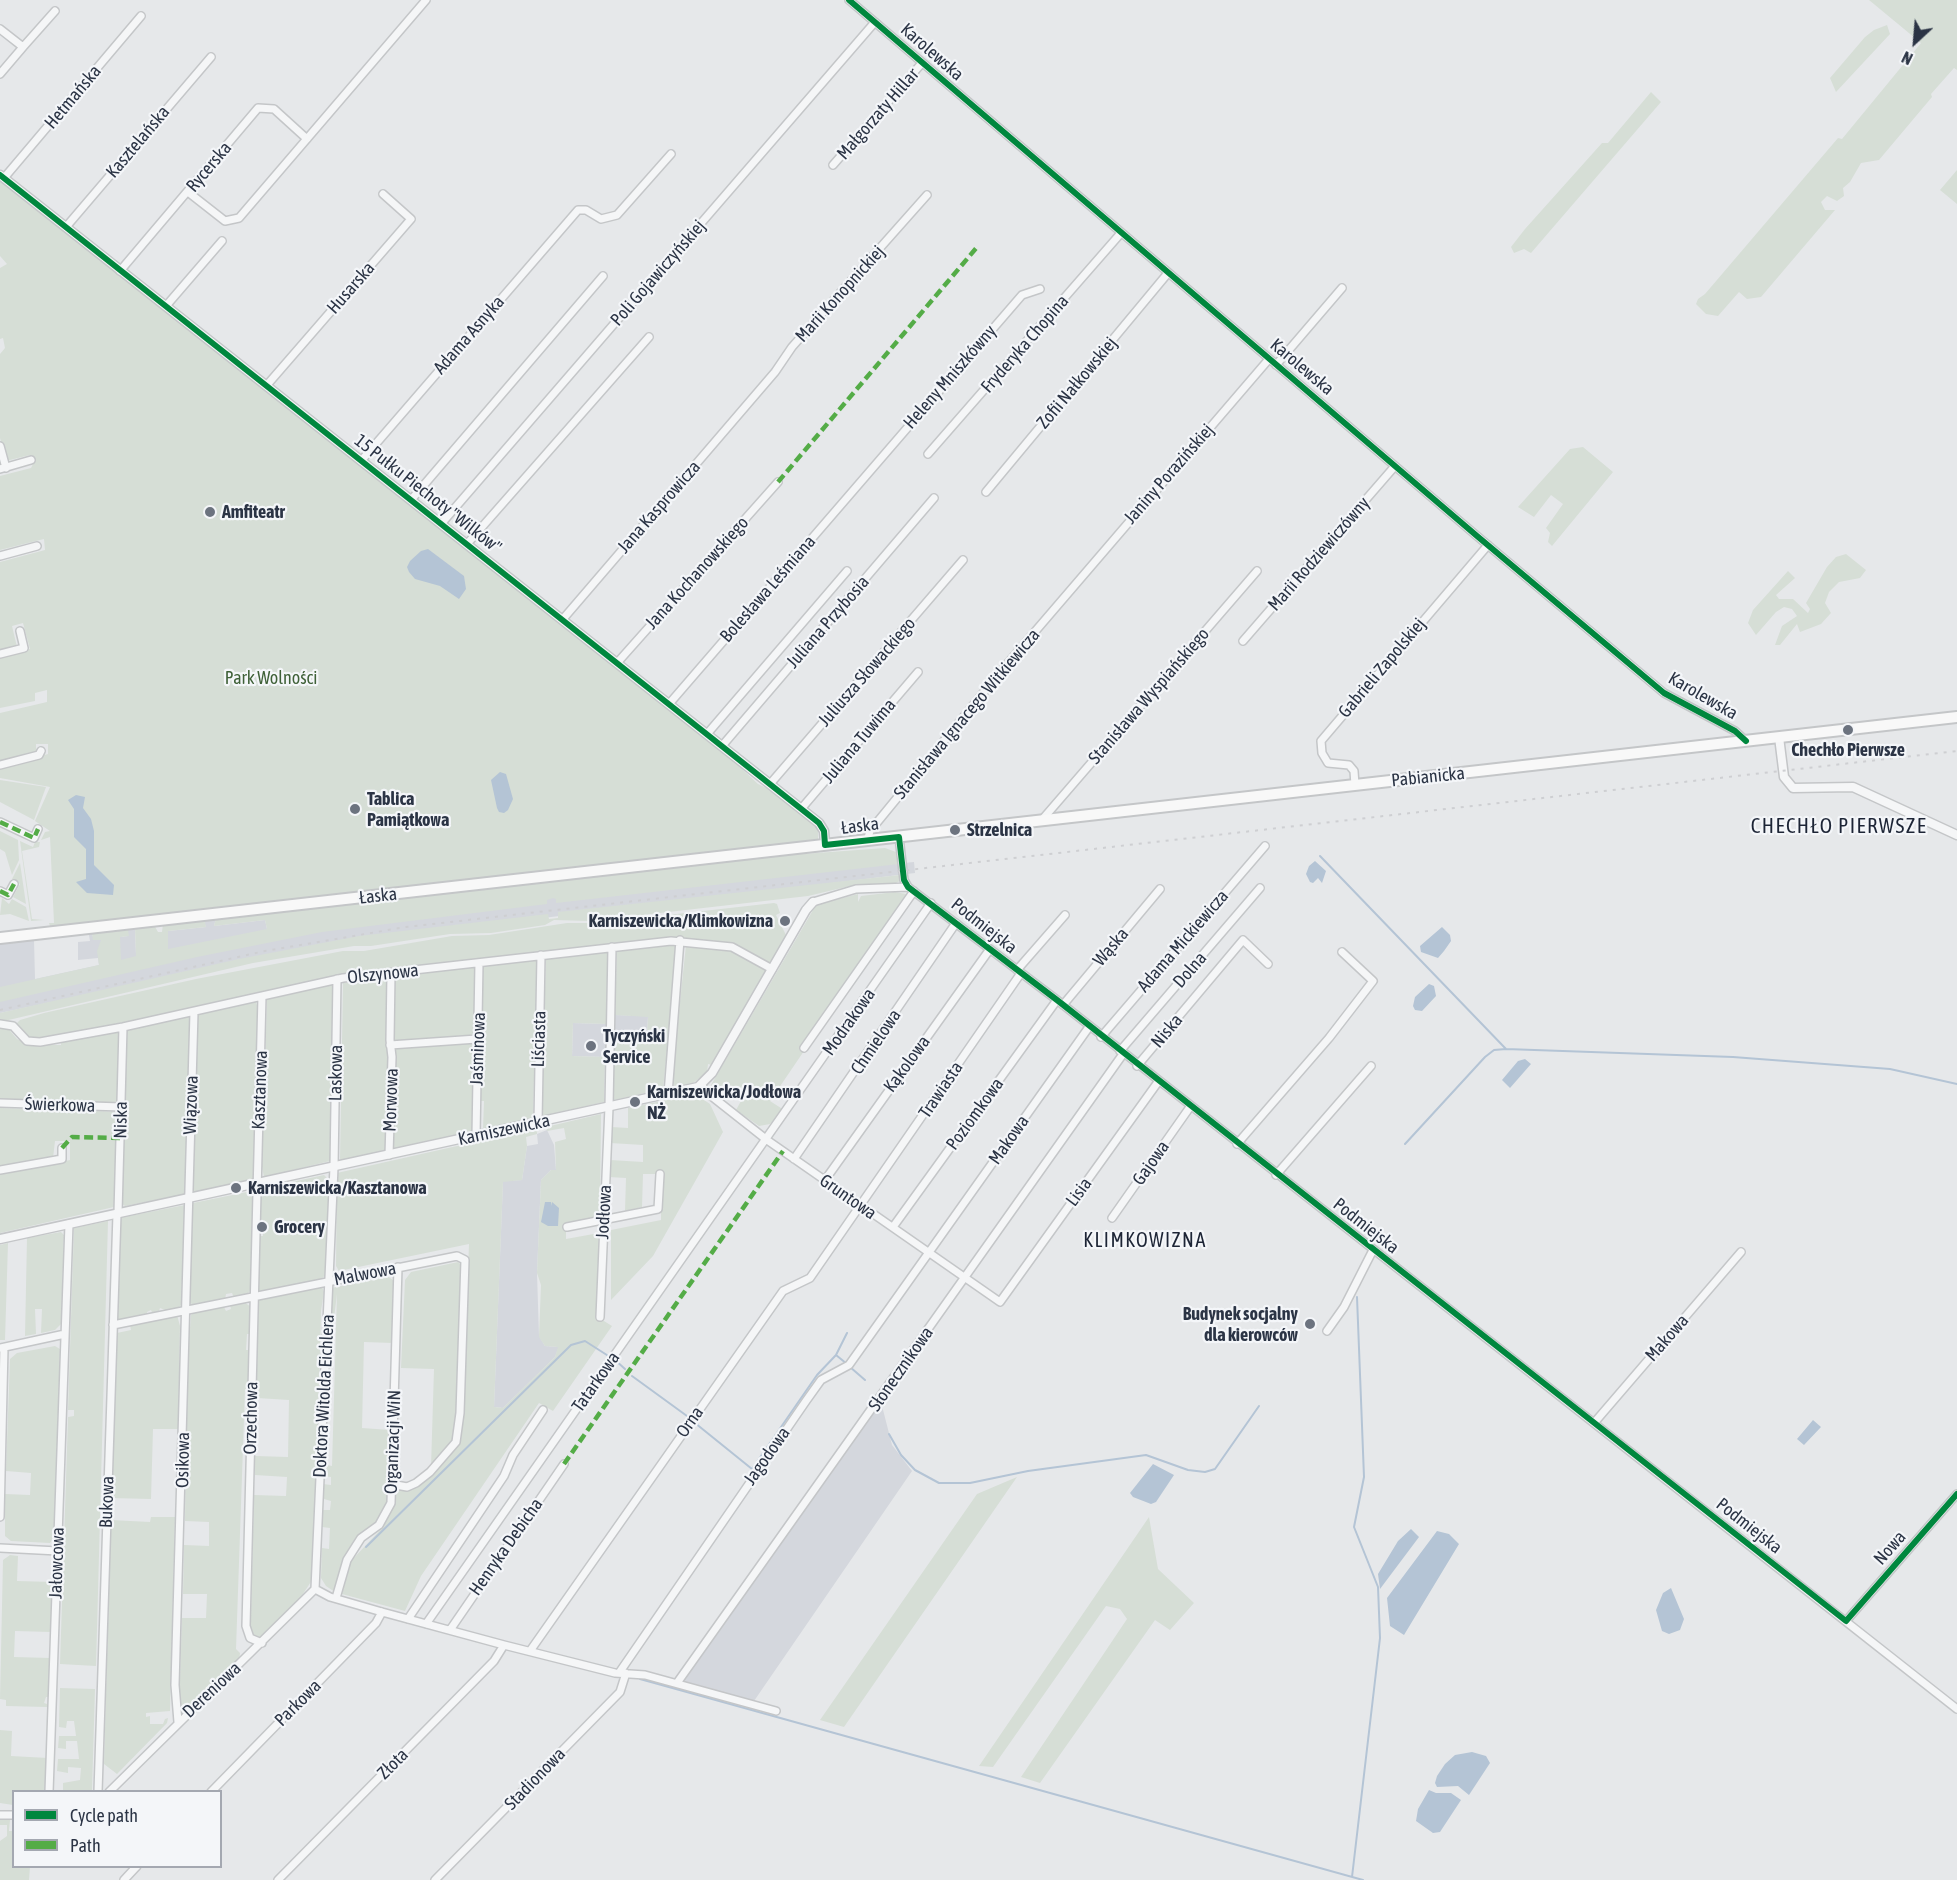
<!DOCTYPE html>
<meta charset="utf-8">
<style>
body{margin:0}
#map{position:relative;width:1957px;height:1880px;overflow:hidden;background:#e6e8ea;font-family:"Asap Condensed",sans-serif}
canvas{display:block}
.legend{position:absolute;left:12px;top:1790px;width:210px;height:78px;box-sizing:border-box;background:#f4f6f9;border:2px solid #a4a8b1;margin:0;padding:8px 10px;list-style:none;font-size:18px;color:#2b3445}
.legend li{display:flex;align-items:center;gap:12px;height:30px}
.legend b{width:30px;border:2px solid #a4a8b1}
.north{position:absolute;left:1885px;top:12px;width:60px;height:60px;-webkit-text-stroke:4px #f4f6f9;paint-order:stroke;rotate:206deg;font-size:16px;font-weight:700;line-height:24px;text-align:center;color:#2b3445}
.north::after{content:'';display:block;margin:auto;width:21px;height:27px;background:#2b3445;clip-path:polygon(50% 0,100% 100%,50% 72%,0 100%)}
</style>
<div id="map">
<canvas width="1957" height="1880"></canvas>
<ul class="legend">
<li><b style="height:8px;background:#00873e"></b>Cycle path</li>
<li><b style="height:8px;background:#54ac47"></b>Path</li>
</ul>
<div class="north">N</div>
</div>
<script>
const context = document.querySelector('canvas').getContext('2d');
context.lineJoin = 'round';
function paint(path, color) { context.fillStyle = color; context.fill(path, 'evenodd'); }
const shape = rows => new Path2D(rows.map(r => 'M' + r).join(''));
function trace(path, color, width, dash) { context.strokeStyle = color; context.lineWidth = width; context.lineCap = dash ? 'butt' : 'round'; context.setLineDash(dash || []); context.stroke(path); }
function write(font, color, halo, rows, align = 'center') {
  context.font = font + ' "Asap Condensed",sans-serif'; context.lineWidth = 4.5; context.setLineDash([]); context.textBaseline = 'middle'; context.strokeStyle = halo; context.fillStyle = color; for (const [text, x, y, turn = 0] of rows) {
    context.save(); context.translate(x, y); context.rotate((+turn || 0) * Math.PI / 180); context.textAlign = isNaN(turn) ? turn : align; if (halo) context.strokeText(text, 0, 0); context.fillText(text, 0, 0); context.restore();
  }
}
paint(shape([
 [914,862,915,873,427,932,204,970,0,1013,0,944,34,940,35,979,99,965,98,958,78,960,78,942,90,941,89,935,92,934,94,940,128,936,128,930,135,929,136,954,168,931,206,927,203,920,216,918,214,926,265,920,267,929,431,908],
 [615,1015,648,1016,647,1033,614,1032],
 [573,1023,607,1024,605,1057,572,1056],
 [547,1130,554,1145,556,1170,551,1170,541,1180,537,1273,539,1336,545,1346,559,1347,555,1357,503,1408,494,1407,503,1181,522,1180,527,1146,538,1144,537,1134],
 [881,1402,892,1445,912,1471,754,1701,682,1681]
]), '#d4d7dd');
paint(shape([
 [1869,0,1957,0,1957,70,1954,68,1931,94,1932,97,1879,160,1861,163,1850,182,1843,188,1844,196,1837,201,1827,196,1821,202,1825,210,1835,210,1761,297,1747,299,1739,292,1718,316,1706,314,1696,304,1698,299,1705,294,1838,138,1842,139,1921,43],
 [1887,25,1890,34,1836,92,1830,78,1865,37,1874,30],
 [1651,92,1661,102,1531,253,1524,249,1514,253,1511,247,1525,229,1602,143,1608,143],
 [1957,170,1957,204,1940,190],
 [0,180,723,751,758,784,777,793,818,826,818,839,813,842,51,929,49,923,54,923,50,837,41,840,45,832,50,831,35,821,50,787,0,778,0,768,48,754,48,744,36,744,36,754,0,763,0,713,47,702,47,690,35,693,35,701,0,708,0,657,30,649,23,623,12,626,17,647,0,651,0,562,45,550,44,539,0,550,0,476,31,468,33,464,30,455,6,461,0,438,0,354,5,348,3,338,0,339,0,268,7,264,0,256],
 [1583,447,1613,472,1552,546,1548,542,1550,533,1546,528,1563,504,1551,495,1534,517,1518,507,1570,449],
 [1846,554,1866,570,1860,578,1839,582,1829,592,1825,603,1831,613,1821,624,1800,632,1797,624,1780,645,1775,645,1782,626,1797,616,1792,609,1784,607,1776,612,1756,635,1748,623,1753,610,1788,571,1795,578,1776,595,1779,599,1793,599,1808,613,1810,609,1806,603,1827,567,1836,557],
 [0,780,46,787,34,820,0,802],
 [0,831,18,840,19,860,12,875,5,852,0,849],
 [20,841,33,847,35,842,40,842,39,847,22,851,32,919,44,920,31,921],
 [885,848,896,852,899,864,556,903,556,899,553,898,547,900,547,904,322,932,197,957,0,1002,0,987,99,965,97,951,101,940,93,940,92,934,128,930,129,936,120,937,121,960,136,956,135,927,154,925,158,932,162,932,163,924,203,920,205,922,206,927,168,931,168,949,267,929,265,920,214,926,216,918,803,852,803,854],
 [20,863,26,904,13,897,20,884,12,879],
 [900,875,900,881,894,884,850,886,808,896,590,921,554,920,545,925,491,933,450,934,371,946,354,946,253,963,0,1022,0,1013,239,959,359,936,548,914,549,919,558,918,558,912],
 [895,892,906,894,897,913,894,913,800,1048,804,1051,770,1101,784,1110,770,1124,759,1126,736,1110,741,1101,723,1091,712,1089,711,1085,816,905,858,894,858,902,861,896],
 [2,898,9,904,12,899,26,907,29,921,10,914,0,915],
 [774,903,777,904,780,913,776,915,786,935,770,964,734,943,677,937,331,976,144,1018,33,1040,27,1038,15,1025,20,1020,44,1013,196,979,343,951,364,951,452,936,489,935,567,923,597,923],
 [675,945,677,953,663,1089,614,1100,612,1090,614,1032,647,1033,648,1017,615,1015,617,951],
 [686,945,733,951,767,969,712,1065,708,1064,707,1072,693,1083,674,1087,672,1078],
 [608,952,607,1024,573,1023,572,1056,605,1057,604,1102,543,1116,541,1106,546,959],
 [537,960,533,1118,483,1129,484,1101,479,1101,483,966],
 [473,967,476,969,475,1037,393,1042,394,977],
 [388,977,387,1057,390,1057,386,1150,340,1160,343,983],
 [332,984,334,990,330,1161,264,1177,262,1167,267,999],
 [256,1002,259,1012,253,1180,193,1192,198,1015],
 [188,1016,191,1018,185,1194,125,1206,121,1203,127,1031],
 [0,1026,6,1026,17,1039,30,1044,61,1045,61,1041,119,1032,117,1103,0,1099],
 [472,1043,472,1131,392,1149,395,1048],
 [695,1094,710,1104,723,1132,653,1256,611,1300,611,1230,661,1220,661,1174,643,1174,642,1207,625,1211,626,1178,609,1177,610,1160,643,1162,643,1145,610,1143,611,1127,628,1128,628,1108],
 [52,1102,52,1109,117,1112,114,1207,0,1233,0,1174,70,1160,70,1141,55,1141,53,1158,0,1166,0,1108,31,1109],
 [601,1114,600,1216,566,1223,566,1239,599,1233,596,1316,612,1326,553,1411,539,1403,421,1576,405,1611,342,1594,351,1561,383,1527,380,1525,394,1503,397,1488,411,1488,456,1447,462,1428,469,1244,339,1271,336,1266,337,1173,537,1128,537,1134,526,1137,527,1146,522,1180,503,1182,494,1407,503,1408,555,1357,558,1347,545,1346,539,1337,541,1285,537,1273,541,1180,551,1170,556,1170,555,1142,566,1139,564,1128,547,1131,546,1127],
 [324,1175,329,1180,328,1268,326,1275,321,1279,259,1292,257,1290,259,1236,263,1236,263,1220,259,1219,260,1189],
 [252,1191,254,1195,250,1291,245,1296,234,1298,232,1293,226,1294,225,1300,195,1306,190,1303,190,1292,193,1203],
 [185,1205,181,1305,177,1309,168,1311,160,1308,158,1314,153,1315,151,1310,147,1312,147,1316,118,1321,119,1218],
 [108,1221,96,1666,60,1664,68,1417,74,1416,74,1410,68,1410,74,1228],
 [61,1232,64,1235,61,1324,55,1330,41,1333,42,1309,35,1309,36,1334,25,1336,27,1238],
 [8,1243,5,1340,0,1340,0,1245],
 [458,1262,463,1266,458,1413,456,1417,457,1429,450,1447,431,1467,434,1369,401,1368,405,1280,411,1272],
 [389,1277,395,1282,393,1343,364,1342,362,1428,390,1430,389,1498,382,1516,360,1538,335,1592,326,1586,321,1578,322,1548,329,1549,330,1528,322,1527,322,1510,330,1510,331,1501,324,1499,323,1484,331,1485,331,1477,323,1476,324,1452,327,1452,327,1465,332,1466,337,1294,334,1318,329,1319,331,1288],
 [316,1286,322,1287,324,1292,321,1311,314,1577,301,1597,266,1635,259,1638,252,1636,249,1631,248,1620,251,1616,254,1495,286,1496,287,1477,255,1475,255,1456,288,1457,289,1400,257,1398,257,1302,261,1298],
 [244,1302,251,1307,250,1334,247,1334,246,1350,249,1350,248,1389,245,1389,236,1649,240,1653,239,1661,185,1714,179,1709,182,1618,206,1618,207,1594,183,1594,184,1545,209,1546,209,1522,185,1521,187,1329,190,1329,191,1315,196,1311,224,1307,226,1311,231,1309,230,1305],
 [177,1315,180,1326,178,1429,153,1429,151,1499,111,1498,115,1337,117,1333,131,1330,130,1325],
 [55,1346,60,1349,54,1538,50,1543,11,1541,5,1536,5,1494,30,1495,31,1473,6,1471,10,1359,17,1353],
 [1017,1477,844,1727,820,1720,977,1494],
 [151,1517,175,1517,170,1711,146,1713,146,1717,150,1716,150,1724,163,1724,165,1719,168,1718,167,1723,117,1774,104,1764,111,1520,150,1522],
 [1149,1517,1158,1569,1194,1603,1170,1630,1155,1620,1040,1783,1021,1777,1127,1619,1120,1609,1106,1606,993,1767,979,1766],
 [10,1555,18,1556,17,1581,53,1582,51,1632,15,1631,14,1657,50,1658,49,1697,46,1697,44,1703,47,1704,47,1707,6,1706,6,1700,0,1699,3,1560],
 [60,1688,95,1689,92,1791,63,1791,63,1783,80,1780,81,1768,68,1767,68,1773,57,1771,58,1759,79,1759,77,1741,66,1741,66,1749,58,1748,59,1736,76,1736,74,1721,67,1721,66,1728,59,1727],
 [0,1730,12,1731,11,1756,48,1758,47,1791,14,1792,13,1805,0,1803],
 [0,1819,10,1820,9,1831,13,1831,14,1866,30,1867,29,1880,0,1880,0,1841,7,1836,7,1825,0,1825]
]), '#d6ded6');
paint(shape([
 [428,549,464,576,466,589,459,599,440,586,415,579,409,572,407,567,410,561,421,551],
 [500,772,506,774,513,799,508,810,504,813,499,812,497,808,491,780],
 [76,795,85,797,83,808,91,819,94,831,94,865,114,885,113,895,87,893,76,882,86,879,86,849,74,837,74,809,68,800],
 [1315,861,1326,871,1322,883,1318,878,1313,883,1310,882,1306,874,1309,866],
 [1442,927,1450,935,1451,941,1444,951,1438,958,1421,952,1420,946],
 [1429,984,1434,986,1436,996,1422,1011,1415,1010,1413,1006,1415,997],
 [1525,1059,1531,1064,1510,1088,1502,1080,1518,1061],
 [545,1202,551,1202,551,1206,552,1202,559,1208,558,1226,548,1226,541,1222],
 [1813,1420,1821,1427,1804,1445,1797,1439],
 [1153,1464,1174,1475,1156,1502,1151,1504,1133,1497,1130,1493],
 [1411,1529,1419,1537,1380,1589,1378,1574,1398,1541],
 [1437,1531,1449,1534,1459,1544,1404,1635,1390,1626,1387,1598],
 [1671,1588,1684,1619,1680,1630,1669,1634,1662,1631,1656,1610,1663,1593],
 [1472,1752,1486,1756,1490,1763,1469,1795,1458,1786,1437,1787,1435,1783,1437,1776,1445,1764,1455,1755],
 [1429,1790,1436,1793,1451,1793,1461,1800,1440,1832,1433,1833,1416,1821,1418,1809]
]), '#b4c4d5');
trace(shape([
 [1320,856,1506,1049,1733,1057,1890,1069,1957,1084],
 [1405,1144,1485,1057,1494,1050,1506,1049],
 [614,1359,625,1369],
 [847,1364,836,1355,847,1333],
 [850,1367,865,1380],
 [632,1376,687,1416],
 [695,1423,752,1469,817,1375,836,1355],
 [889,1434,901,1455,915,1470,939,1483,970,1483,1028,1471,1146,1455,1188,1470,1205,1472,1215,1469,1259,1406],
 [366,1547,571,1345,585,1341,610,1357],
 [640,1679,1363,1880],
 [1352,1877,1380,1638,1378,1587,1354,1527,1364,1477,1357,1297]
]), '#b4c4d5', 2);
const minor = shape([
 [849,0,1477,536,1664,693,1735,731,1746,741],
 [0,29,23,47,0,74],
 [23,47,55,11],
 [833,165,922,63],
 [4,178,141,16],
 [188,192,225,221,239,218,426,0],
 [66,227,211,57],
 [120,271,258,108,274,109,307,139],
 [166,306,222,241],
 [1276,365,1342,288],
 [267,385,411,219,383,194],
 [0,446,6,468],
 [928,454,1121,233],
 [361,461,578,210,586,210,601,219,617,215,671,154],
 [0,469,31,460],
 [986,492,1168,273],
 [411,500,603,276],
 [441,524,875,22],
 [467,544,649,337],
 [0,556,37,546],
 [563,619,775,372,792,347,927,195],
 [1243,641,1395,466],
 [0,654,24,648,20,631],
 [617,663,778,482],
 [669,704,1022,295,1040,289],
 [707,734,847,571],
 [722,746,934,498],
 [0,765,39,755,41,751],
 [770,784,963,560],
 [1355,785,1354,771,1349,765,1328,763,1322,753,1321,741,1488,545],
 [801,809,918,672],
 [1041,821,1257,571],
 [0,822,34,838,38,829],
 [899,837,904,880,908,887,1057,1000,1957,1709],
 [867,841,870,831,1002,670,1269,359],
 [0,891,8,895,14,884],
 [813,902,856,889,908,887],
 [1017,970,1065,915],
 [1063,1005,1160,889],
 [0,1024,13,1026,27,1041,40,1042,123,1027,343,978,671,941,732,947,772,969],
 [1101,1037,1265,846],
 [390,1045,477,1039],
 [804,1048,914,891],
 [1120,1051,1260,888],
 [1137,1066,1243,940,1268,964],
 [702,1085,705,1091,767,1140,1000,1302,1158,1082],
 [668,1094,680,940],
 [0,1103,121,1107],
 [538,1122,541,955],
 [476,1136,479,963],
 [1237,1144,1329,1038,1373,981,1342,952],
 [389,1155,392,1057,390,1040,391,973],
 [794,1159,956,923],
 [0,1170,62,1159,62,1148],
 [1276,1175,1371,1066],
 [825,1180,990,949],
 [118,1213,123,1027],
 [1112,1218,1190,1107],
 [567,1227,658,1209,660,1174],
 [893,1227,1057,1000],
 [600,1317,609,1107,612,947],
 [113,1325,457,1256,465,1260,460,1413,456,1442,430,1472,416,1483,407,1487,391,1484],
 [1327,1331,1344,1307,1373,1250],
 [0,1348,65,1334],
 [1594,1423,1741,1252],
 [0,1517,4,1348],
 [0,1548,58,1551],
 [315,1589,334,1167,337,979],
 [315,1589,330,1597,382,1612,504,1645,615,1673,645,1675,776,1711],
 [336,1598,347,1560,361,1538,379,1525,391,1503,398,1267],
 [408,1619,504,1476,513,1455,543,1410],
 [1846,1621,1957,1494],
 [426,1624,931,903],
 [450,1630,564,1464],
 [262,1643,250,1638,246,1626,262,996],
 [530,1651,783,1291,810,1278,1021,973],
 [619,1673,806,1401,821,1380,849,1365,1089,1027],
 [677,1683,1123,1054],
 [178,1722,175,1685,194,1012],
 [49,1792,69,1224],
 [98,1792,117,1214],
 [109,1792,315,1589],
 [211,1792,376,1623,382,1612],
 [0,1815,14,1815],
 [124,1880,137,1866],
 [278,1880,494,1661,504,1645],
 [435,1880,620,1692,626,1673]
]);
const tertiary = shape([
 [0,175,819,823,824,831,825,845],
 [1779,737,1784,777,1793,788,1853,787,1957,835],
 [0,1239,698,1087,712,1073,806,910,813,902]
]);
const secondary = shape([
 [0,938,1957,717]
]);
trace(minor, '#c4c6c8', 10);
trace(tertiary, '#c4c6c8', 11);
trace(secondary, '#c4c6c8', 14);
trace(minor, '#f5f6f7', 7);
trace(tertiary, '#f5f6f7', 8);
trace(secondary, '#f8f8f8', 10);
trace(shape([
 [0,1010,265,951,406,927,1957,751]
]), '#cecfd2', 2, [3, 6]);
trace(shape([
 [778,482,978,246],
 [0,822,34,838,38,829],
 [0,891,8,895,14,884],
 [62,1148,72,1137,120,1138],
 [564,1464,783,1151]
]), '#54ac47', 4.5, [9, 4.5]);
trace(shape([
 [849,0,1477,536,1664,693,1735,731,1746,741],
 [0,175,819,823,824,831,825,845,899,837,904,880,908,887,1057,1000,1846,1621,1957,1494]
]), '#00873e', 6);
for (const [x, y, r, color] of [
 [210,512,6,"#6c737f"],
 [1848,730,6,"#6c737f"],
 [355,809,6,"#6c737f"],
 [955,830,6,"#6c737f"],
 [785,921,6,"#6c737f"],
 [591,1046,6,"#6c737f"],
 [635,1102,6,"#6c737f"],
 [236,1188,6,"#6c737f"],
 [262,1227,6,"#6c737f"],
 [1310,1324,6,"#6c737f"]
]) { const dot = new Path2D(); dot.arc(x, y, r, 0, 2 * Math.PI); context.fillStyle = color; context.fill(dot); trace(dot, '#f4f6f9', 2); }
write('18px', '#2b3445', '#f4f6f9', [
 ["Karolewska",932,52,41],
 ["Hetmańska",73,97,-50],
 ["Małgorzaty Hillar",878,114,-49],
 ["Kasztelańska",138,142,-50],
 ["Rycerska",209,167,-50],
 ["Poli Gojawiczyńskiej",658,273,-49],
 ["Husarska",351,288,-49],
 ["Marii Konopnickiej",840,294,-48],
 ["Adama Asnyka",469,335,-49],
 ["Fryderyka Chopina",1025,344,-49],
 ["Karolewska",1302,367,40],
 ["Heleny Mniszkówny",950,377,-49],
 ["Zofii Nałkowskiej",1077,383,-50],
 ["Janiny Porazińskiej",1169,474,-49],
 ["15 Pułku Piechoty \"Wilków\"",428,494,38],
 ["Jana Kasprowicza",659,507,-49],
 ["Marii Rodziewiczówny",1319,554,-49],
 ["Jana Kochanowskiego",697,573,-48],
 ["Bolesława Leśmiana",768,589,-49],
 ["Juliana Przybosia",828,622,-49],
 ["Gabrieli Zapolskiej",1382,668,-50],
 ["Juliusza Słowackiego",867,672,-49],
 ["Stanisława Wyspiańskiego",1149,696,-49],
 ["Karolewska",1703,696,30],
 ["Stanisława Ignacego Witkiewicza",967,714,-50],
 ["Juliana Tuwima",859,741,-50],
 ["Pabianicka",1428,777,-6],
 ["Łaska",860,826,-7],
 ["Łaska",378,896,-6],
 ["Podmiejska",984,926,38],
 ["Adama Mickiewicza",1183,941,-49],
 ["Wąska",1111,947,-50],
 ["Dolna",1190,970,-49],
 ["Olszynowa",383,974,-6],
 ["Modrakowa",849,1022,-55],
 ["Niska",1167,1031,-50],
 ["Liściasta",539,1039,-88],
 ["Chmielowa",876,1042,-56],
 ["Jaśminowa",478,1049,-88],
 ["Kąkolowa",907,1064,-54],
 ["Laskowa",336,1073,-89],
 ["Kasztanowa",260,1090,-88],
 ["Trawiasta",941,1090,-56],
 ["Morwowa",391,1100,-88],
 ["Świerkowa",60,1105,2],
 ["Wiązowa",191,1105,-88],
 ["Poziomkowa",975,1114,-54],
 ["Niska",121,1120,-89],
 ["Karniszewicka",504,1130,-12],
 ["Makowa",1009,1140,-55],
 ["Gajowa",1151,1163,-55],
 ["Lisia",1079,1192,-54],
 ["Gruntowa",848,1197,35],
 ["Jodłowa",604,1212,-87],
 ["Podmiejska",1366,1226,38],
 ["Malwowa",365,1274,-11],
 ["Makowa",1667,1338,-49],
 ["Słonecznikowa",901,1369,-55],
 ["Tatarkowa",596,1382,-55],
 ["Doktora Witolda Eichlera",324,1396,-87],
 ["Orzechowa",251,1418,-89],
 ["Orna",690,1422,-55],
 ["Organizacji WiN",393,1442,-88],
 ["Jagodowa",767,1456,-55],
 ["Osikowa",183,1460,-89],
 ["Bukowa",107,1502,-88],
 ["Podmiejska",1749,1526,38],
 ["Henryka Debicha",506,1547,-55],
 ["Nowa",1890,1548,-49],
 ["Jałowcowa",57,1563,-88],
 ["Dereniowa",212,1690,-43],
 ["Parkowa",298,1703,-45],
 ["Złota",393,1764,-45],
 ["Stadionowa",535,1779,-46]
]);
write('bold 18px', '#2b3445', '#f4f6f9', [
 ["Amfiteatr",222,512],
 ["Chechło Pierwsze",1848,750,"center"],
 ["Tablica",367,799],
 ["Pamiątkowa",367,820],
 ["Strzelnica",967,830],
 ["Karniszewicka/Klimkowizna",773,921,"right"],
 ["Tyczyński",603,1036],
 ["Service",603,1057],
 ["Karniszewicka/Jodłowa",647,1092],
 ["NŻ",647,1113],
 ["Karniszewicka/Kasztanowa",248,1188],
 ["Grocery",274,1227],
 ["Budynek socjalny",1298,1314,"right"],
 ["dla kierowców",1298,1335,"right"]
], 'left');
write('18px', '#3f6138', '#f4f6f9', [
 ["Park Wolności",271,678]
]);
context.letterSpacing = '1.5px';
write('20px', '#1d2536', '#f4f6f9', [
 ["KLIMKOWIZNA",1145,1241]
]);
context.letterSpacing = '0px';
context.letterSpacing = '1.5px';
write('21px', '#1d2536', '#f4f6f9', [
 ["CHECHŁO PIERWSZE",1839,826]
]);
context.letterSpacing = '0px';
</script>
